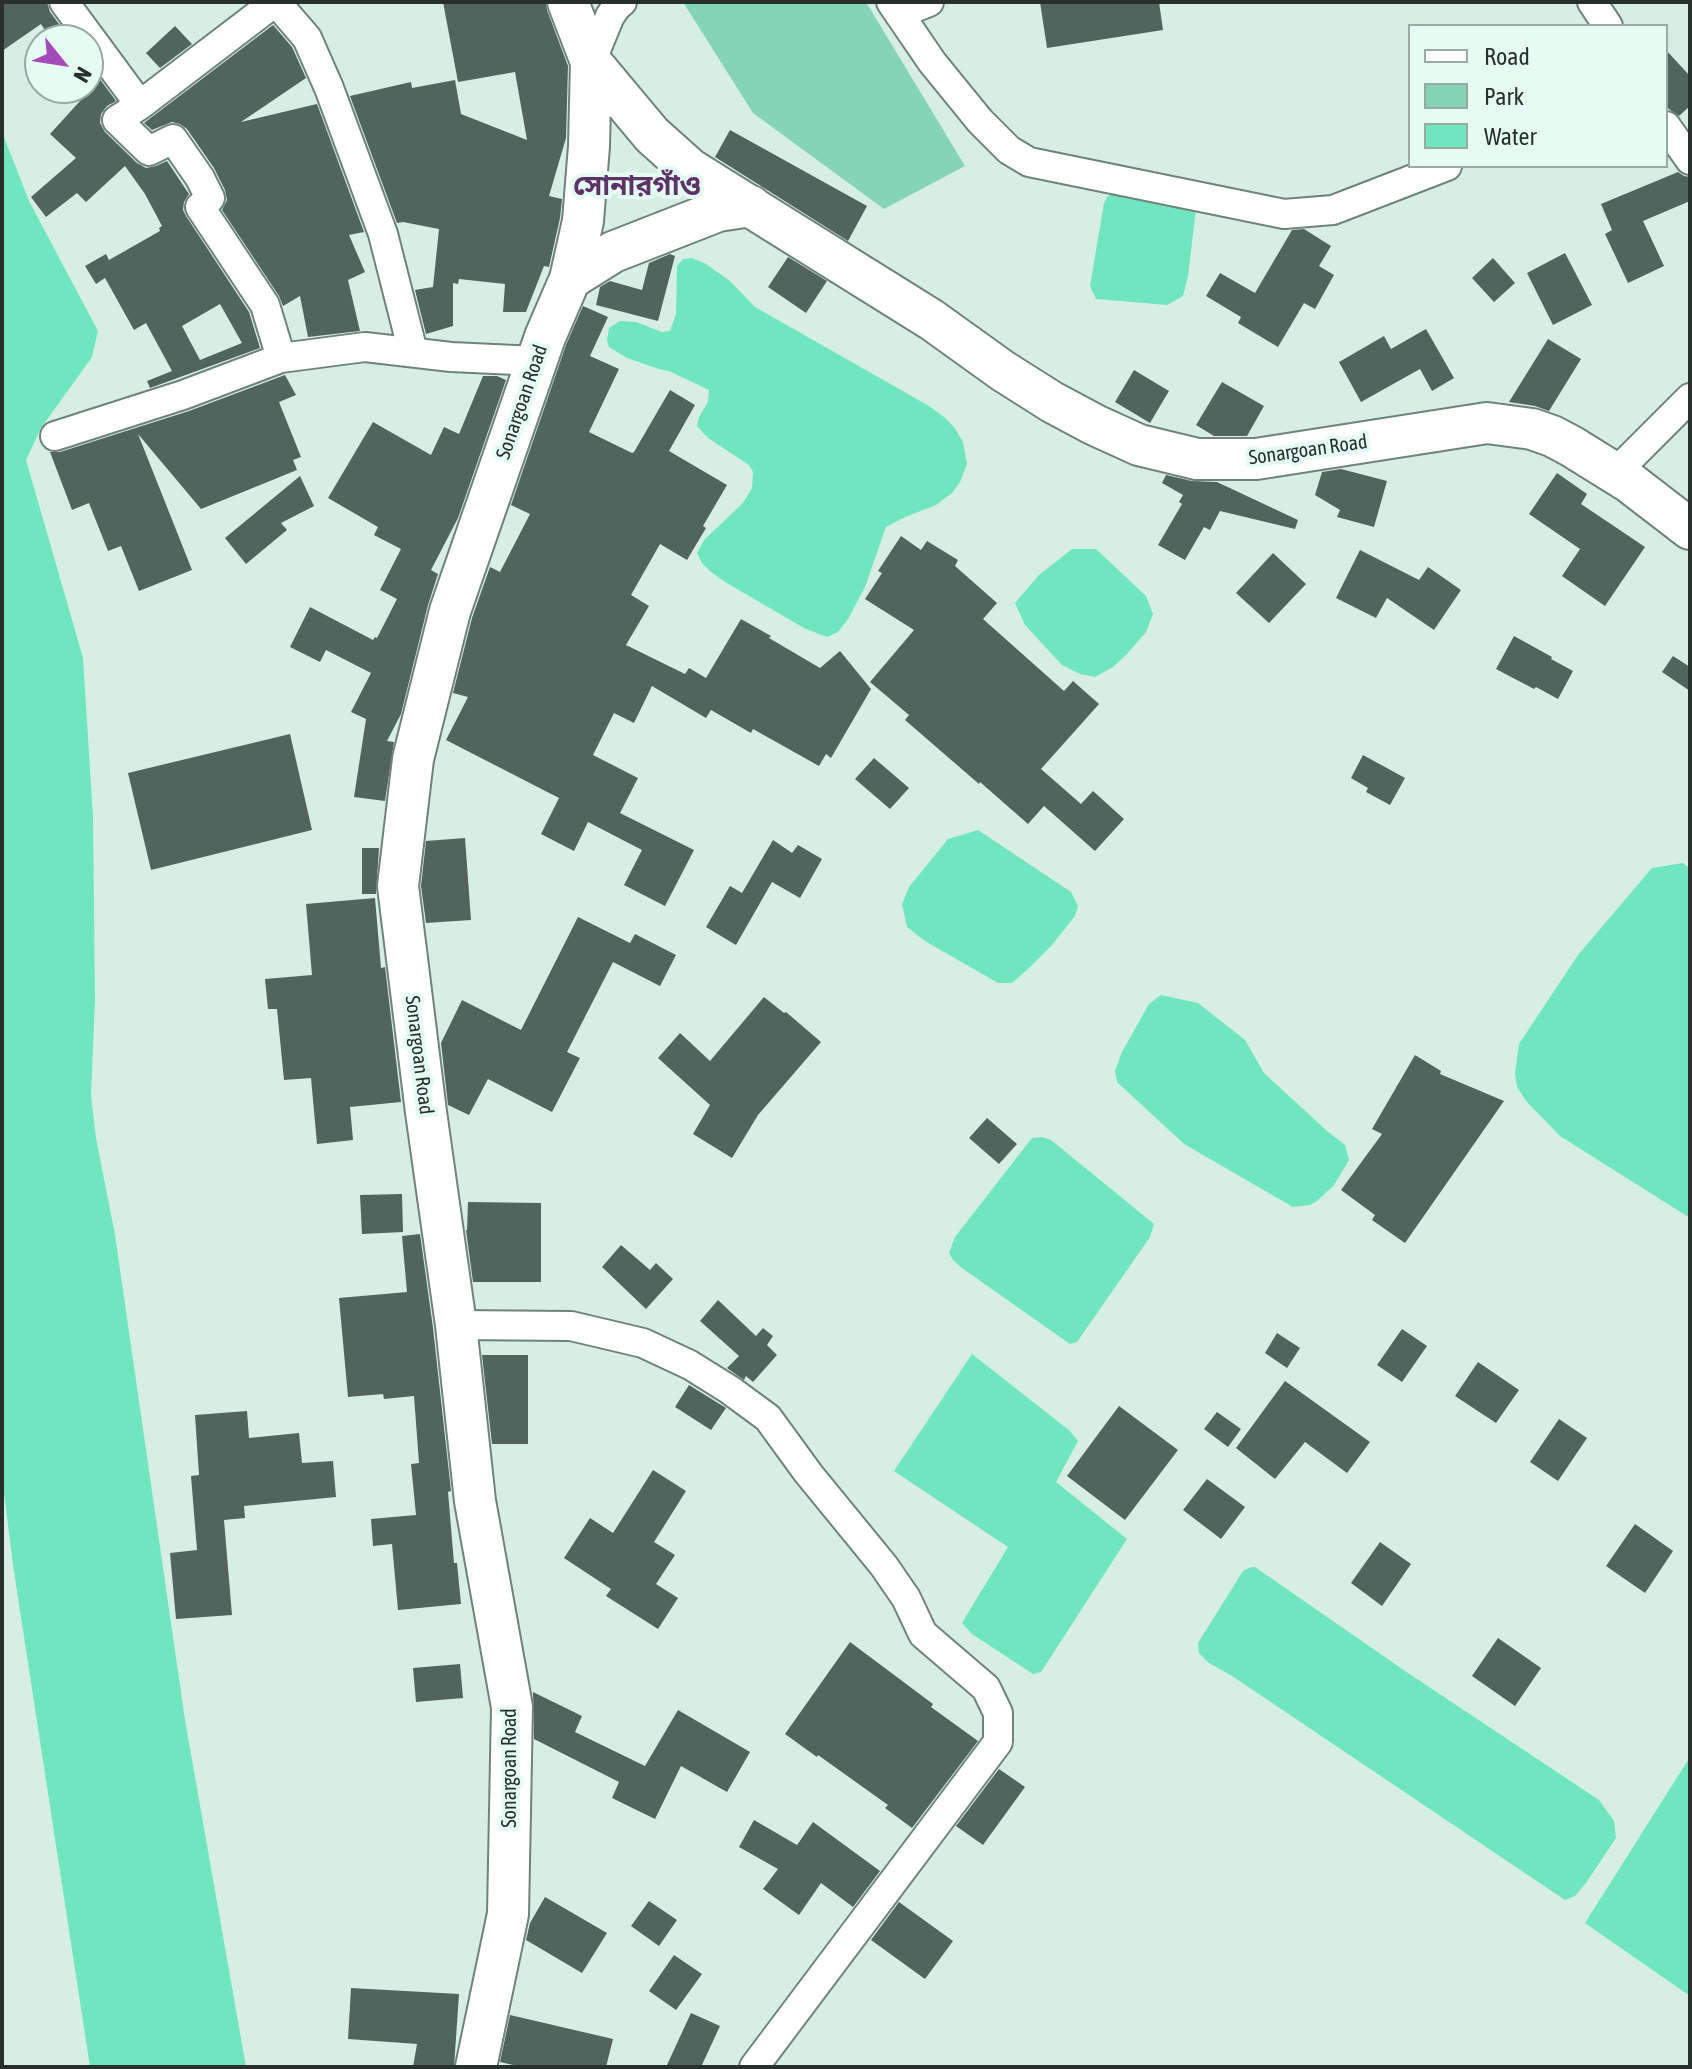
<!DOCTYPE html>
<meta charset="utf-8">
<style>
body{margin:0}
#map{position:relative;width:1692px;height:2069px;overflow:hidden;background:#d7eee5;font-family:"Asap Condensed",sans-serif}
canvas{display:block}
.frame{position:absolute;inset:0;border:4px solid #27302c;pointer-events:none}
.legend{position:absolute;left:1408px;top:24px;width:260px;height:144px;box-sizing:border-box;background:#e4fcf2;border:2px solid #98aaa3;margin:0;padding:10px 14px;list-style:none;font-size:24px;color:#27302c}
.legend li{display:flex;align-items:center;gap:16px;height:40px}
.legend b{width:40px;border:2px solid #98aaa3}
.north{position:absolute;left:24px;top:24px;width:80px;height:80px;box-sizing:border-box;background:#e4fcf2;border:2px solid #98aaa3;border-radius:50%;rotate:120deg;font-size:22px;font-weight:700;line-height:32px;text-align:center;color:#27302c}
.north::after{content:'';display:block;margin:auto;width:28px;height:36px;background:#a34bb8;clip-path:polygon(50% 0,100% 100%,50% 72%,0 100%)}
</style>
<div id="map">
<canvas width="1692" height="2069"></canvas>
<div class="frame"></div>
<ul class="legend">
<li><b style="height:10px;background:#fff"></b>Road</li>
<li><b style="height:22px;background:#86d4b8"></b>Park</li>
<li><b style="height:22px;background:#6fe6bf"></b>Water</li>
</ul>
<div class="north">N</div>
</div>
<script>
const context = document.querySelector('canvas').getContext('2d');
context.lineJoin = 'round';
function paint(path, color) { context.fillStyle = color; context.fill(path, 'evenodd'); }
const shape = rows => new Path2D(rows.map(r => 'M' + r).join(''));
function trace(path, color, width, dash) { context.strokeStyle = color; context.lineWidth = width; context.lineCap = dash ? 'butt' : 'round'; context.setLineDash(dash || []); context.stroke(path); }
function write(font, color, halo, rows, align = 'center') {
  context.font = font + ' "Asap Condensed","Noto Sans Bengali",sans-serif'; context.lineWidth = 8; context.setLineDash([]); context.textBaseline = 'middle'; context.strokeStyle = halo; context.fillStyle = color; for (const [text, x, y, turn = 0] of rows) {
    context.save(); context.translate(x, y); context.rotate((+turn || 0) * Math.PI / 180); context.textAlign = isNaN(turn) ? turn : align; if (halo) context.strokeText(text, 0, 0); context.fillText(text, 0, 0); context.restore();
  }
}
paint(shape([
 [683,2,866,2,965,166,884,209,753,113]
]), '#86d4b8');
paint(shape([
 [2,132,29,201,98,331,92,357,41,428,26,460,83,658,93,817,95,1000,91,1095,96,1138,115,1235,185,1720,246,2067,90,2067,13,1565,2,1477],
 [1114,193,1196,209,1188,276,1183,296,1167,305,1096,299,1090,286,1104,203,1107,197],
 [692,258,706,264,730,281,755,307,929,406,944,417,954,427,963,442,967,464,960,482,952,493,936,505,903,518,886,527,865,587,848,619,838,632,827,637,804,628,725,582,711,572,702,563,697,553,704,540,743,503,752,488,753,472,749,465,708,438,697,426,699,417,708,402,709,390,669,371,659,369,627,358,609,347,607,340,609,328,620,321,636,322,662,332,670,331,676,314,677,266,683,259],
 [1072,549,1096,549,1146,596,1153,614,1146,632,1127,654,1113,667,1095,677,1080,674,1062,665,1025,625,1015,603,1039,575],
 [978,830,1071,892,1078,906,1075,916,1051,946,1029,968,1012,983,998,983,925,941,907,927,902,904,909,887,948,839],
 [1683,863,1690,869,1690,1218,1560,1136,1527,1102,1517,1087,1515,1073,1519,1044,1578,955,1652,868],
 [1161,995,1198,1003,1245,1040,1264,1073,1327,1131,1345,1145,1349,1160,1334,1185,1317,1201,1310,1205,1293,1207,1184,1144,1117,1082,1115,1071,1122,1052,1149,1004],
 [1042,1137,1051,1140,1154,1224,1150,1237,1077,1342,1070,1344,962,1268,953,1260,949,1253,955,1237,1032,1138],
 [972,1354,1070,1431,1078,1441,1056,1482,1127,1539,1041,1672,1033,1674,972,1634,962,1623,1008,1547,894,1471],
 [1251,1567,1255,1567,1405,1671,1599,1800,1614,1821,1616,1838,1586,1883,1575,1896,1565,1900,1232,1676,1209,1663,1199,1653,1198,1643,1243,1571],
 [1690,1757,1690,1996,1585,1923]
]), '#6fe6bf');
paint(shape([
 [2,2,47,2,50,12,71,40,51,40,41,24,2,51],
 [443,2,546,2,547,10,568,66,566,138,549,196,562,199,560,218,549,267,544,266,526,312,503,312,505,284,459,279,458,284,453,283,453,326,426,334,415,290,433,287,439,229,403,222,397,223,350,96,411,82,412,88,455,80,461,114,527,140,515,72,458,82],
 [1040,2,1159,2,1163,30,1047,48],
 [273,25,292,47,306,78,241,122,317,104,364,232,349,235,365,272,348,280,360,331,308,337,300,296,283,306,279,296,222,210,227,200,225,190,214,168,187,129,180,124,172,122,152,130,144,123],
 [175,26,192,44,160,68,146,53],
 [1666,50,1690,76,1690,106,1679,116,1666,107],
 [88,63,116,101,107,106,101,114,100,123,105,132,137,163,146,168,156,166,167,161,189,194,184,202,183,210,186,216,249,312,260,348,150,388,147,381,172,371,146,323,134,330,105,278,96,284,85,266,106,254,109,260,160,231,159,228,162,226,145,194,125,166,86,202,77,193,46,217,31,197,76,158,50,134,90,90,88,86],
 [220,304,242,343,200,360,182,326],
 [730,130,867,206,848,241,715,157],
 [1678,172,1684,176,1690,177,1690,201,1643,221,1664,266,1628,283,1605,234,1612,230,1601,204],
 [1304,229,1331,246,1319,266,1334,275,1315,309,1304,303,1278,347,1238,323,1241,317,1206,296,1220,273,1255,293,1292,230],
 [1565,253,1592,305,1553,325,1527,273],
 [670,254,675,256,658,321,596,305,600,287,610,281,642,290,649,263],
 [788,257,827,281,806,313,768,287],
 [1493,258,1515,283,1494,302,1472,278],
 [583,306,608,317,590,356,619,369,589,432,632,453,634,452,670,390,695,405,669,451,727,485,703,526,706,528,687,560,660,544,631,595,649,606,626,645,685,674,689,668,706,678,741,619,771,636,769,638,820,668,840,651,871,689,831,758,826,754,819,766,753,729,751,733,711,710,706,718,652,686,634,723,614,713,593,755,638,778,620,813,694,850,665,906,624,885,642,850,588,822,574,851,541,834,559,798,446,740,468,697,453,693,472,618,490,567,500,572,530,514,511,505,566,345],
 [1426,329,1454,378,1432,391,1420,369,1361,402,1339,362,1384,336,1391,349],
 [1548,339,1581,359,1549,411,1535,406,1509,402],
 [1134,370,1169,391,1150,423,1115,402],
 [285,375,296,395,279,402,301,457,293,460,297,470,201,509,138,434,192,570,139,591,121,546,108,551,89,503,72,510,50,452,60,452,189,411],
 [483,376,497,376,506,380,458,518,431,570,438,574,428,605,401,714,387,741,394,742,385,801,354,797,366,719,351,712,371,673,326,650,320,662,290,647,310,607,373,640,375,637,377,638,397,599,380,590,401,549,374,535,378,527,328,498,373,422,431,455,444,427,459,434],
 [1222,382,1264,406,1247,436,1214,436,1196,425],
 [1341,469,1387,481,1374,527,1337,517,1340,510,1315,495,1322,472],
 [1557,473,1587,494,1581,504,1645,547,1605,606,1562,576,1580,549,1529,514],
 [1166,475,1192,481,1217,482,1298,520,1295,529,1220,511,1210,530,1204,527,1185,560,1158,545,1182,504,1179,502,1183,495,1162,483],
 [300,476,314,506,281,523,287,530,246,564,225,538],
 [901,536,921,550,927,541,958,560,955,566,997,603,983,619,1064,691,1073,681,1099,704,1041,769,1081,804,1093,791,1124,819,1095,851,1044,806,1028,824,980,782,979,784,905,720,909,715,870,682,914,630,865,599,882,573,878,571],
 [1360,550,1419,580,1428,567,1461,590,1434,630,1387,598,1376,618,1336,598],
 [1273,553,1306,584,1269,623,1236,593],
 [1514,636,1552,657,1551,659,1573,671,1558,699,1536,687,1534,689,1496,669],
 [1673,656,1690,667,1690,691,1662,672],
 [290,734,312,830,151,870,128,773],
 [1363,755,1405,778,1390,805,1366,792,1368,788,1351,778],
 [874,758,909,788,890,809,855,779],
 [465,838,471,920,426,923,421,886,426,841],
 [773,840,792,853,798,845,822,859,800,898,772,882,736,945,706,927,730,886,742,893],
 [362,848,379,848,376,894,362,894],
 [375,898,381,968,385,967,401,1102,350,1107,353,1140,317,1144,311,1078,284,1080,277,1009,268,1009,265,979,312,975,306,904],
 [578,917,630,943,635,934,676,955,660,986,613,962,567,1052,580,1058,552,1112,488,1079,469,1115,448,1105,441,1043,462,1000,521,1030],
 [764,997,784,1013,786,1012,821,1042,758,1115,732,1158,693,1134,710,1105,658,1058,680,1033,710,1061],
 [1415,1055,1441,1071,1440,1074,1504,1101,1405,1243,1372,1220,1375,1215,1341,1190,1382,1134,1372,1129],
 [987,1118,1017,1144,999,1164,969,1138],
 [402,1194,403,1232,362,1234,360,1195],
 [468,1202,541,1203,541,1282,473,1282,466,1230,467,1230],
 [420,1234,433,1328,451,1491,448,1492,454,1563,457,1563,461,1604,398,1610,392,1544,373,1546,371,1519,416,1515,411,1464,419,1463,414,1396,384,1399,383,1394,348,1397,339,1298,407,1292,402,1236],
 [621,1245,650,1270,656,1263,673,1279,646,1309,602,1267],
 [718,1300,756,1336,763,1328,773,1336,767,1345,777,1355,753,1382,746,1376,744,1380,727,1368,739,1356,700,1321],
 [1402,1329,1427,1346,1402,1382,1377,1365],
 [1277,1333,1300,1348,1287,1368,1265,1353],
 [482,1355,528,1355,528,1444,492,1444],
 [1478,1362,1519,1390,1496,1423,1455,1396],
 [1285,1381,1370,1442,1347,1473,1305,1442,1275,1479,1236,1448],
 [689,1385,726,1408,711,1430,675,1407],
 [1119,1406,1178,1450,1125,1520,1067,1476],
 [247,1411,249,1438,299,1433,302,1463,333,1461,336,1497,244,1506,245,1518,224,1520,232,1615,176,1619,170,1553,197,1550,191,1476,199,1475,195,1415],
 [1217,1412,1241,1429,1228,1447,1204,1429],
 [1559,1419,1587,1438,1558,1481,1530,1462],
 [653,1470,686,1491,654,1542,675,1555,656,1584,678,1598,658,1629,606,1596,611,1589,564,1558,590,1518,613,1533],
 [1207,1479,1245,1507,1221,1539,1183,1510],
 [1635,1524,1673,1551,1645,1593,1606,1566],
 [1380,1542,1411,1564,1382,1606,1351,1583],
 [1498,1638,1541,1668,1515,1706,1472,1676],
 [850,1642,933,1704,931,1707,978,1741,912,1828,885,1808,888,1805,818,1755,817,1757,785,1734],
 [460,1664,463,1698,416,1702,413,1668],
 [533,1692,582,1716,575,1732,645,1766,678,1710,750,1752,727,1792,681,1766,655,1819,612,1798,619,1782,534,1739],
 [999,1769,1025,1787,983,1845,956,1826],
 [754,1820,797,1845,813,1822,880,1871,853,1907,821,1883,799,1915,763,1889,778,1869,739,1847],
 [545,1897,607,1933,582,1973,526,1940,530,1923],
 [649,1901,677,1920,659,1946,631,1926],
 [899,1902,953,1941,925,1979,871,1940],
 [674,1955,702,1974,676,2010,649,1991],
 [351,1988,459,1994,454,2067,413,2067,417,2044,348,2039],
 [691,2013,720,2026,701,2067,666,2067],
 [510,2015,613,2039,606,2067,522,2067,500,2062]
]), '#51655e');
const minor = shape([
 [64,2,140,105,117,120,149,151,173,139,200,178,210,198,200,207,265,305,281,358],
 [276,2,307,38,329,88,383,234,413,352],
 [891,2,932,62,980,121,1009,150,1029,162,1284,214,1333,210,1447,166],
 [1592,2,1608,26],
 [899,14,929,2],
 [591,62,610,16,617,6,622,2],
 [140,105,275,2],
 [1666,126,1690,160],
 [55,436,183,395,281,358,365,347,451,357,537,361],
 [1615,473,1690,398],
 [456,1325,571,1326,643,1343,690,1365,730,1390,768,1418,808,1473,884,1566,906,1598,923,1634,986,1688,998,1713,998,1742,754,2067]
]);
const secondary = shape([
 [568,2,591,62,652,135,690,169,932,320,1003,371,1052,402,1095,425,1139,445,1197,459,1256,459,1487,423,1532,429,1552,436,1571,446,1629,482,1690,529],
 [570,279,613,252,718,211,751,206],
 [476,2067,508,1914,512,1707,475,1501,456,1325,426,1112,398,886,413,759,450,611,545,337,570,279,583,221,589,146,591,62]
]);
trace(minor, '#6e837b', 32);
trace(secondary, '#6e837b', 44);
trace(minor, '#fff', 28);
trace(secondary, '#fff', 40);
write('20px', '#27302c', '#e4fcf2', [
 ["Sonargoan Road",522,402,-71],
 ["Sonargoan Road",1308,450,-8],
 ["Sonargoan Road",419,1055,83],
 ["Sonargoan Road",510,1768,-90]
]);
write('bold 28px', '#5d3268', '#e4fcf2', [
 ["সোনারগাঁও",637,186]
]);
</script>
